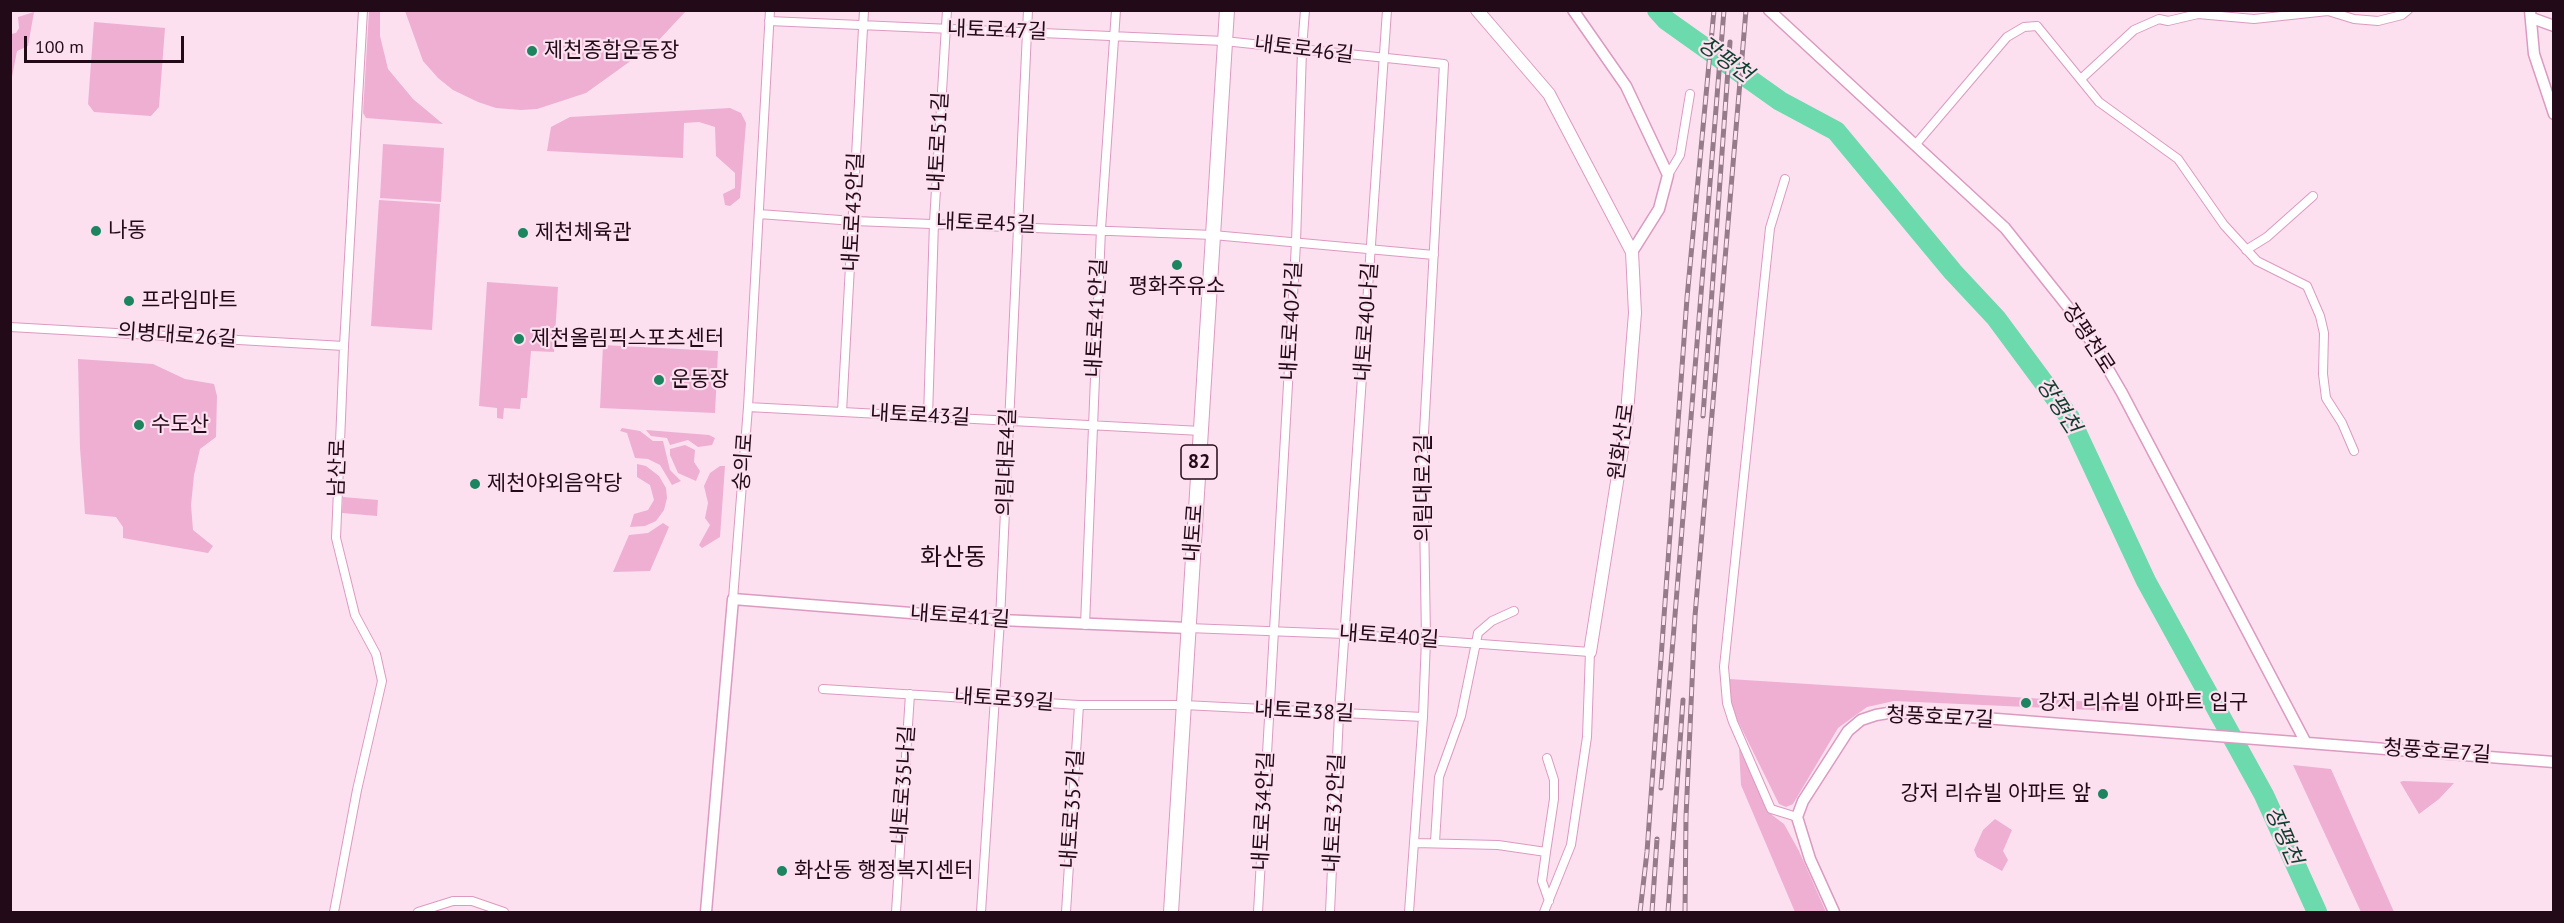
<!DOCTYPE html>
<meta charset="utf-8">
<style>
body{margin:0}
#map{position:relative;width:2564px;height:923px;overflow:hidden;background:#fce0ef;font-family:"PT Sans",sans-serif}
canvas{display:block}
.frame{position:absolute;inset:0;border:12px solid #220a19;pointer-events:none}
.scale{position:absolute;left:24px;top:36px;width:160px;height:27px;box-sizing:border-box;border:3px solid #220a19;border-top:0;padding-left:8px;font-size:18px;line-height:21px;white-space:nowrap;color:#220a19;-webkit-text-stroke:4px #fce0ef;paint-order:stroke}
</style>
<div id="map">
<canvas width="2564" height="923"></canvas>
<div class="frame"></div>
<div class="scale">100 m</div>
</div>
<script>
const context = document.querySelector('canvas').getContext('2d');
context.lineJoin = 'round';
function paint(path, color) { context.fillStyle = color; context.fill(path, 'evenodd'); }
const shape = rows => new Path2D(rows.map(r => 'M' + r).join(''));
function trace(path, color, width, dash) { context.strokeStyle = color; context.lineWidth = width; context.lineCap = dash ? 'butt' : 'round'; context.setLineDash(dash || []); context.stroke(path); }
function write(font, color, halo, rows, align = 'center') {
  context.font = font + ' "PT Sans","Noto Sans KR",sans-serif'; context.lineWidth = 4.5; context.setLineDash([]); context.textBaseline = 'middle'; context.strokeStyle = halo; context.fillStyle = color; for (const [text, x, y, turn = 0] of rows) {
    context.save(); context.translate(x, y); context.rotate((+turn || 0) * Math.PI / 180); context.textAlign = isNaN(turn) ? turn : align; if (halo) context.strokeText(text, 0, 0); context.fillText(text, 0, 0); context.restore();
  }
}
paint(shape([
 [369,11,380,11,380,36,388,69,413,99,443,124,366,118,363,113],
 [405,11,405,10,686,11,657,42,586,93,537,109,521,110,496,108,478,102,453,90,438,78,423,61],
 [34,12,28,46,17,51,11,82,11,34,16,33,19,28,18,17],
 [94,22,165,28,159,107,151,116,94,112,88,104],
 [730,108,741,113,746,123,740,198,730,206,725,205,723,194,735,188,735,173,716,156,715,127,699,122,684,123,683,158,547,151,551,127,570,117],
 [383,144,444,148,441,202,380,198],
 [379,200,440,204,432,330,371,326],
 [487,282,558,287,554,352,531,351,527,398,521,398,520,409,504,408,503,419,497,418,497,408,479,406],
 [603,345,718,351,715,413,600,408],
 [78,359,153,364,185,379,214,384,217,396,216,437,200,449,194,475,191,505,193,530,213,546,208,553,123,538,123,527,116,517,85,514,80,448],
 [622,428,640,431,653,441,663,441,670,470,681,481,672,485,660,465,648,459,635,458,627,433,620,431],
 [646,430,709,435,715,438,712,445,698,447,688,440,670,445,667,438,651,436],
 [685,445,695,450,694,462,700,471,696,481,678,473,670,455,670,449],
 [637,464,646,466,659,476,666,488,667,498,664,510,656,521,645,526,630,527,634,514,648,510,654,500,650,485,637,477],
 [720,466,725,466,720,537,702,548,699,545,710,525,705,518,708,503,704,486,710,473],
 [343,497,378,500,377,516,342,513],
 [663,523,669,527,650,571,613,572,629,535,648,533],
 [1729,679,2124,704,2128,705,2123,710,2115,711,1894,701,1867,707,1838,728,1793,804,1786,807,1779,804,1732,709],
 [1739,748,1772,815,1784,824,1799,851,1826,912,1795,912,1741,785],
 [2293,765,2331,769,2394,912,2361,912],
 [2403,781,2454,783,2439,799,2419,814,2400,782],
 [1995,819,2012,830,2003,851,2008,860,2002,871,1977,857,1974,850,1983,830]
]), '#eeafd3');
trace(shape([
 [1657,10,1666,20,1780,101,1836,131,1953,272,1996,318,2070,418,2146,581,2264,795,2317,912]
]), '#6cdaac', 20);
const minor = shape([
 [769,21,1224,41,1444,64,1423,451,1426,639,1423,717,1409,912],
 [2082,78,2134,30,2159,19,2168,21,2198,14,2254,19,2328,11,2354,19,2378,21,2402,15,2408,10],
 [1916,144,2007,37,2024,27,2037,26,2099,102,2178,159,2224,225,2257,261,2307,286,2320,316,2324,333,2323,374,2326,398,2342,423,2354,451],
 [1668,175,1680,155,1690,94],
 [1785,179,1770,228,1724,667,1727,703,1733,722,1771,809,1797,817],
 [759,214,854,221,1213,235,1434,255],
 [2246,250,2267,237,2313,196],
 [10,327,344,346],
 [748,407,1201,431],
 [842,412,864,10],
 [928,417,934,222,947,10],
 [733,599,748,407,770,10],
 [1085,625,1101,229,1116,10],
 [1188,628,1345,634,1590,652,1587,737,1571,845,1544,912],
 [823,689,1079,705,1184,705,1423,717],
 [1435,842,1439,777,1461,716,1478,633,1492,621,1514,611],
 [1415,843,1498,845,1546,852,1554,799,1554,780,1547,758],
 [1546,852,1542,881,1549,901],
 [334,912,357,790,382,681,376,654,355,615,336,538,344,346,363,10],
 [418,912,453,901,472,901,504,912],
 [896,912,910,694],
 [981,912,1000,620,1028,10],
 [1066,912,1079,705],
 [1258,912,1296,243,1302,49,1305,10],
 [1330,912,1339,714,1387,10]
]);
const tertiary = shape([
 [1573,10,1626,86,1668,175,1659,209,1632,252],
 [1769,10,2005,228,2068,307,2097,350,2122,393,2306,743],
 [2530,10,2534,54,2554,114],
 [2532,18,2554,26],
 [706,912,733,599,1000,620,1188,628],
 [1834,912,1810,859,1797,817,1803,801,1848,731,1861,720,1876,715,1894,712,1984,718,2554,762]
]);
const secondary = shape([
 [1477,10,1549,94,1632,252,1635,313,1626,425,1590,652]
]);
const primary = shape([
 [1171,912,1227,10]
]);
trace(minor, '#dc9ac1', 10);
trace(tertiary, '#dc9ac1', 13);
trace(secondary, '#dc9ac1', 14);
trace(primary, '#dc9ac1', 16);
trace(minor, '#fff', 8);
trace(tertiary, '#fff', 10);
trace(secondary, '#fff', 12);
trace(primary, '#fff', 14);
const rail = shape([
 [1703,416,1730,42],
 [1661,788,1724,10],
 [1640,912,1647,852,1687,298,1714,10],
 [1652,912,1657,839],
 [1668,912,1683,700],
 [1685,912,1686,817,1695,616,1746,10]
]);
trace(rail, '#967c8b', 5);
trace(rail, '#fce0ef', 3, [9]);
for (const [x, y, r, color] of [
 [532,51,6,"#1c845f"],
 [96,231,6,"#1c845f"],
 [523,233,6,"#1c845f"],
 [1177,265,6,"#1c845f"],
 [129,301,6,"#1c845f"],
 [519,339,6,"#1c845f"],
 [659,380,6,"#1c845f"],
 [139,425,6,"#1c845f"],
 [475,484,6,"#1c845f"],
 [2026,703,6,"#1c845f"],
 [2103,794,6,"#1c845f"],
 [782,871,6,"#1c845f"]
]) { const dot = new Path2D(); dot.arc(x, y, r, 0, 2 * Math.PI); context.fillStyle = color; context.fill(dot); trace(dot, '#fce0ef', 2); }
for (const [x, y, w] of [
 [1199,462,36]
]) { const box = new Path2D(); box.roundRect(x - w / 2, y - 17, w, 34, 4.5); context.fillStyle = '#fce0ef'; context.fill(box); trace(box, '#220a19', 1.5); }
write('bold 20px', '#220a19', null, [
 ["82",1199,462]
]);
write('21px', '#220a19', '#fce0ef', [
 ["내토로47길",997,31,2],
 ["내토로46길",1304,50,7],
 ["내토로51길",939,142,-87],
 ["내토로43안길",854,212,-87],
 ["내토로45길",986,224,2],
 ["내토로41안길",1097,318,-87],
 ["내토로40가길",1292,321,-87],
 ["내토로40나길",1367,322,-86],
 ["의병대로26길",177,336,4],
 ["장평천로",2088,339,57],
 ["내토로43길",920,416,3],
 ["원화산로",1622,442,-82],
 ["숭의로",744,462,-86],
 ["의림대로4길",1007,462,-88],
 ["남산로",338,468,-88],
 ["의림대로2길",1424,488,-90],
 ["내토로",1194,533,-86],
 ["내토로41길",960,617,4],
 ["내토로40길",1389,637,4],
 ["내토로39길",1004,700,4],
 ["내토로38길",1304,712,3],
 ["청풍호로7길",1940,718,3],
 ["청풍호로7길",2437,752,4],
 ["내토로35나길",904,785,-86],
 ["내토로35가길",1073,809,-86],
 ["내토로34안길",1264,811,-87],
 ["내토로32안길",1335,813,-87]
]);
write('21px', '#220a19', '#fce0ef', [
 ["제천종합운동장",544,51],
 ["나동",108,231],
 ["제천체육관",535,233],
 ["평화주유소",1177,287,"center"],
 ["프라임마트",141,301],
 ["제천올림픽스포츠센터",531,339],
 ["운동장",671,380],
 ["수도산",151,425],
 ["제천야외음악당",487,484],
 ["강저 리슈빌 아파트 입구",2038,703],
 ["강저 리슈빌 아파트 앞",2091,794,"right"],
 ["화산동 행정복지센터",794,871]
], 'left');
write('italic 22px', '#0f3f2d', '#fce0ef', [
 ["장평천",1725,60,36],
 ["장평천",2058,406,57],
 ["장평천",2283,836,66]
]);
write('24px', '#220a19', '#fce0ef', [
 ["화산동",953,558]
]);
</script>
